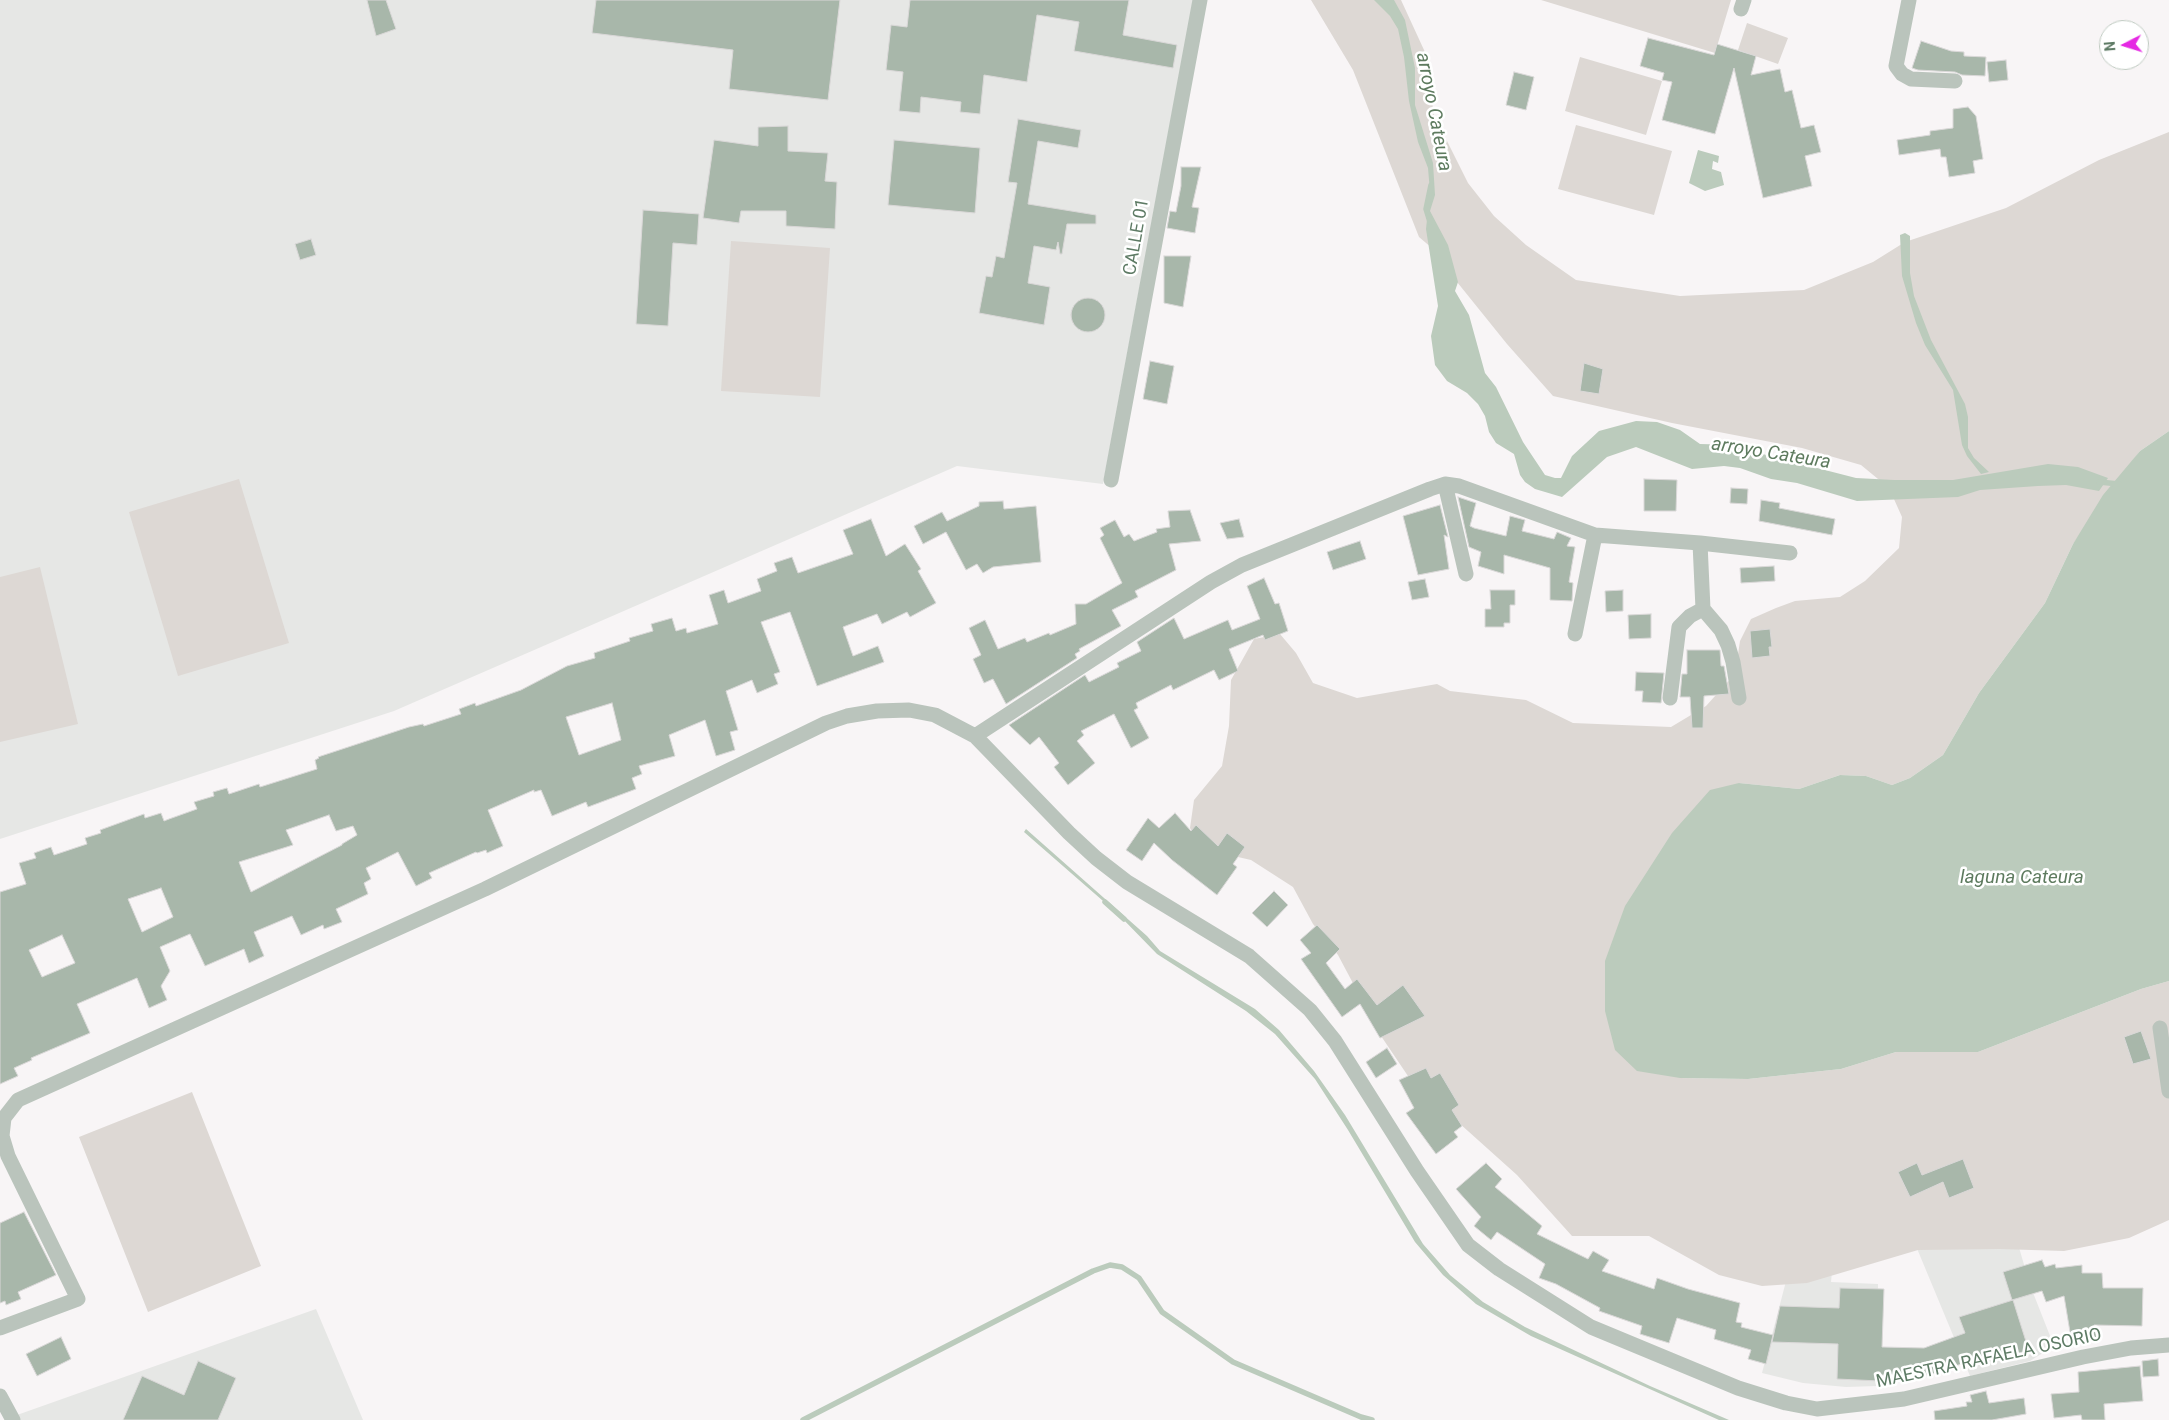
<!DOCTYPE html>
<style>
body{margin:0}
#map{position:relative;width:2169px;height:1420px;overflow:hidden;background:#f8f5f6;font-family:Roboto,sans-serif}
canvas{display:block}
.north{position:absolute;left:2099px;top:20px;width:50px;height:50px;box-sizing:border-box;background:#fff;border:1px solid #bfcac1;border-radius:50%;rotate:265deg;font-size:14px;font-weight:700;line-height:20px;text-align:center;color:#5e7b65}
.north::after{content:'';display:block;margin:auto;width:18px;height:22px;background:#e528e3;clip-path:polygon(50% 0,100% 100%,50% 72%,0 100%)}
</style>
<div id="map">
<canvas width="2169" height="1420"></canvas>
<div class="north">N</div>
</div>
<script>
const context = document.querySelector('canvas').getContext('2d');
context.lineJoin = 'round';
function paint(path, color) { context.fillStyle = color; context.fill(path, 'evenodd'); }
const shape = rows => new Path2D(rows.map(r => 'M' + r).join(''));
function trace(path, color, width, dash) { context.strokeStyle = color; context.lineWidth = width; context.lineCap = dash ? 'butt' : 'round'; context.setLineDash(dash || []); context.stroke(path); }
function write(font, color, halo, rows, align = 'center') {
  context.font = font + ' Roboto,sans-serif'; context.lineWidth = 5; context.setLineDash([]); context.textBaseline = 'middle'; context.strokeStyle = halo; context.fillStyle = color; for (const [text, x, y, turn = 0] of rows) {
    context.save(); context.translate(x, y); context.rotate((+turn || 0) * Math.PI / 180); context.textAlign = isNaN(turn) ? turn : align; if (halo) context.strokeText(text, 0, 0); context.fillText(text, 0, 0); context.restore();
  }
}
paint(shape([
 [0,0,1193,0,1103,484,957,466,394,711,0,839],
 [1978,1108,2030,1285,2054,1346,2030,1361,1970,1376,1891,1186],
 [1796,1243,1834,1251,1831,1282,1878,1284,1877,1386,1846,1387,1803,1383,1762,1373],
 [316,1309,363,1420,20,1420,17,1415]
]), '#e6e7e5');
paint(shape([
 [1311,0,1401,0,1430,63,1433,113,1468,183,1494,216,1526,245,1576,280,1680,296,1804,290,1873,262,1905,242,2006,208,2099,160,2169,132,2169,431,2140,451,2073,544,2045,603,1979,693,1943,755,1910,778,1892,785,1866,776,1840,775,1799,789,1739,783,1680,1078,1748,1079,1841,1069,1896,1052,1978,1052,2141,989,2169,981,2169,1220,2129,1238,2064,1251,1999,1249,1918,1250,1807,1283,1762,1286,1719,1275,1649,1236,1572,1236,1517,1175,1410,1079,1381,1036,1338,955,1313,924,1293,887,1251,860,1203,849,1190,828,1194,800,1222,766,1229,726,1231,680,1254,639,1280,634,1296,653,1313,683,1357,698,1437,684,1450,691,1526,700,1573,723,1671,727,1706,706,1735,674,1740,641,1751,619,1776,608,1795,601,1840,597,1865,581,1899,548,1902,517,1889,488,1861,465,1802,448,1672,423,1553,396,1507,344,1453,277,1439,254,1419,237,1353,70],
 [1541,0,1731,0,1715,53],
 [1747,23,1788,38,1778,64,1738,50],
 [1580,57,1662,81,1646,135,1565,111],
 [1576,125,1672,151,1654,215,1558,189],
 [731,241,830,248,820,397,721,391],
 [239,479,289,643,178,676,129,512],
 [40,567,78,724,0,742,0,577],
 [192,1092,261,1266,148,1312,79,1137]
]), '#ddd8d4');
paint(shape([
 [1374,0,1394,0,1405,20,1415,68,1415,105,1433,163,1435,195,1430,211,1448,245,1458,282,1455,291,1469,315,1485,373,1496,387,1523,442,1545,475,1555,478,1561,478,1572,456,1599,431,1636,421,1657,422,1680,430,1700,444,1739,445,1747,450,1856,478,1894,480,1953,480,2048,464,2078,467,2108,478,2099,491,2066,485,2038,486,1980,490,1958,497,1857,501,1797,483,1771,479,1740,468,1724,466,1692,469,1636,447,1607,457,1562,497,1535,489,1525,482,1520,475,1514,454,1496,443,1489,432,1485,416,1478,404,1467,393,1447,381,1435,365,1431,336,1438,306,1426,229,1430,192,1428,168,1418,142,1409,101,1404,57,1398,29,1390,16],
 [1698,150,1719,156,1718,163,1713,161,1712,169,1721,172,1724,185,1705,191,1689,183],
 [1905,233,1910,236,1910,273,1914,296,1931,340,1965,404,1968,417,1968,448,1974,458,1989,472,1981,474,1967,456,1962,445,1953,390,1925,345,1916,323,1902,276,1900,235],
 [2169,431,2169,981,2141,989,1978,1052,1896,1052,1841,1069,1748,1079,1680,1078,1637,1071,1615,1050,1605,1011,1605,961,1625,906,1672,833,1710,790,1739,783,1799,789,1840,775,1866,776,1892,785,1910,778,1943,755,1979,693,2045,603,2073,544,2103,495,2140,451],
 [1026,829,1147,936,1160,951,1255,1009,1279,1030,1314,1071,1345,1115,1423,1244,1450,1275,1483,1302,1525,1327,1650,1386,1729,1420,1719,1420,1531,1336,1476,1304,1443,1275,1415,1242,1348,1130,1315,1079,1275,1034,1246,1011,1157,954,1118,914,1024,832]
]), '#bbcbbc');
trace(shape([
 [1430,222,1426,209,1431,185],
 [2099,482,2119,484],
 [1105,902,1124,919],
 [803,1420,1093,1271,1110,1265,1122,1267,1139,1278,1162,1312,1233,1362,1361,1417,1372,1420]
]), '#bbcbbc', 5.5);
const building = shape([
 [367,0,386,0,396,29,376,36,367,0],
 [596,0,840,0,828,100,729,89,733,50,592,33,596,0],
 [910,0,1129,0,1123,35,1177,45,1173,68,1074,51,1079,22,1037,15,1027,82,984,75,980,114,960,112,961,102,921,97,920,113,899,111,903,72,886,70,891,25,907,27,910,0],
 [1648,38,1714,55,1717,44,1756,56,1751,75,1780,69,1785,92,1792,90,1801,128,1814,125,1821,152,1805,156,1812,186,1763,198,1734,68,1715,134,1662,120,1672,82,1662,80,1664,73,1640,66,1648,38],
 [1921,41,1951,51,1964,52,1964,56,1986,57,1985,76,1962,75,1955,72,1918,70,1912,68,1921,41],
 [2006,60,2008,80,1989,82,1987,62,2006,60],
 [1514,72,1534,77,1526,110,1506,105,1514,72],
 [1968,107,1976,116,1983,159,1973,161,1975,173,1949,177,1946,157,1941,157,1940,149,1899,155,1897,140,1930,135,1930,131,1953,128,1953,109,1968,107],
 [1018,119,1081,130,1078,148,1038,141,1028,204,1096,215,1096,224,1067,224,1062,254,1060,254,1058,242,1056,250,1034,246,1028,283,1050,287,1044,325,979,313,986,276,992,277,996,256,1004,258,1017,183,1008,182,1018,119],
 [788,126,788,151,828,153,825,181,837,182,835,229,786,226,786,211,741,211,739,223,703,218,714,140,758,146,758,127,788,126],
 [894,140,980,148,975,213,888,205,894,140],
 [1181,167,1201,167,1192,207,1199,208,1195,233,1167,228,1170,211,1176,212,1181,186,1181,167],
 [643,210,699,214,697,245,673,243,668,326,636,324,643,210],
 [311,239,316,255,300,260,295,244,311,239],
 [1164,256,1191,256,1183,307,1164,303,1164,256],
 '1071 315a17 17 0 1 1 34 0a17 17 0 1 1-34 0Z',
 [1150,361,1174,366,1167,404,1143,399,1150,361],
 [1584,363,1603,369,1599,394,1580,391,1584,363],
 [1644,479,1677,480,1676,511,1644,511,1644,479],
 [1731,488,1748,489,1747,504,1730,503,1731,488],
 [1458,497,1476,503,1470,526,1474,528,1506,536,1510,516,1525,520,1522,531,1554,539,1557,532,1571,538,1567,546,1575,547,1569,582,1573,583,1572,601,1550,600,1550,568,1504,555,1504,574,1478,566,1481,552,1469,547,1458,497],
 [1761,500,1780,503,1779,508,1835,519,1832,535,1759,521,1761,500],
 [1003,501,1004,509,1036,506,1041,562,993,567,983,573,977,564,966,570,946,532,923,544,914,526,942,512,947,521,979,506,979,502,1003,501],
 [1440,505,1448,537,1444,535,1449,569,1418,575,1403,516,1440,505],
 [1190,510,1201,541,1169,544,1176,570,1135,591,1138,597,1112,610,1121,626,1079,649,1080,651,1075,654,1077,658,1006,704,993,679,984,683,973,659,981,655,969,628,985,620,998,649,1025,638,1027,642,1049,633,1050,635,1076,624,1075,604,1086,604,1122,583,1100,538,1104,535,1100,528,1115,520,1124,537,1129,534,1134,541,1157,532,1156,529,1170,527,1168,511,1190,510],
 [871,519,886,556,905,544,921,569,918,571,936,603,910,617,907,612,882,624,877,614,843,627,853,656,878,646,884,662,817,686,790,612,761,622,780,672,774,674,778,684,757,693,752,680,726,691,738,730,730,732,735,750,716,756,705,720,669,735,675,756,639,766,642,774,632,778,636,789,588,807,586,802,552,816,541,790,534,792,534,790,488,810,503,846,487,853,486,850,477,853,476,852,429,873,432,878,416,886,398,852,366,868,371,879,364,883,368,894,336,909,342,922,324,929,323,925,301,935,292,916,254,932,264,956,249,963,244,949,205,966,190,934,160,947,170,971,161,986,167,1000,149,1008,137,978,77,1004,90,1033,31,1058,32,1060,14,1068,18,1076,0,1084,0,892,26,884,19,863,36,858,34,853,51,847,54,855,87,844,85,838,101,833,100,830,144,814,145,818,161,813,164,821,169,819,197,809,194,802,214,796,213,792,227,788,229,794,259,784,260,787,317,769,315,760,319,758,318,757,409,727,423,724,424,726,461,714,459,709,475,703,476,706,521,690,567,666,595,658,594,653,630,641,629,638,653,631,651,624,672,618,676,631,686,628,687,633,718,624,709,595,724,590,728,603,761,591,757,579,777,571,774,563,792,557,798,573,853,554,843,530,871,519],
 [612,703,621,740,579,755,566,717,612,703],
 [329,815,336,831,353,826,357,835,342,844,342,845,251,892,239,862,293,845,286,830,329,815],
 [161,888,173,917,142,932,128,899,161,888],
 [62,935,75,963,42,977,29,950,62,935],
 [1239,519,1244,537,1227,539,1220,523,1239,519],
 [1360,541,1366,559,1333,570,1327,552,1360,541],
 [1774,566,1775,581,1741,583,1740,568,1774,566],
 [1264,578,1275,604,1279,603,1288,631,1265,640,1263,635,1229,649,1238,671,1219,680,1214,670,1173,690,1171,685,1136,703,1138,708,1134,710,1149,738,1131,748,1114,714,1081,731,1084,735,1077,741,1095,763,1068,785,1054,767,1059,763,1039,737,1030,745,1009,725,1085,675,1089,682,1119,667,1117,663,1141,651,1137,642,1174,618,1184,639,1228,620,1232,630,1260,619,1247,586,1264,578],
 [1425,579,1429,597,1412,600,1408,582,1425,579],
 [1490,590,1515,590,1515,605,1510,605,1510,623,1504,623,1504,627,1485,627,1485,609,1491,609,1490,590],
 [1623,590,1623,611,1606,612,1605,591,1623,590],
 [1651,614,1651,638,1629,639,1628,615,1651,614],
 [1770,629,1772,647,1769,647,1770,656,1752,658,1750,631,1770,629],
 [1687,650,1720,650,1721,666,1724,666,1729,694,1704,696,1703,728,1692,728,1690,697,1680,697,1682,674,1687,674,1687,650],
 [1636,672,1664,673,1661,703,1642,702,1643,691,1635,691,1636,672],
 [1175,813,1191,831,1196,825,1218,846,1227,833,1245,847,1233,864,1237,867,1217,895,1172,860,1154,843,1142,861,1126,850,1148,818,1159,828,1175,813],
 [1274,891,1288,905,1267,927,1252,913,1274,891],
 [1317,925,1340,949,1326,963,1345,989,1357,979,1377,1005,1403,985,1425,1016,1380,1038,1360,1004,1342,1017,1301,959,1311,953,1300,940,1317,925],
 [2141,1031,2151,1059,2133,1064,2124,1037,2141,1031],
 [1387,1048,1397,1064,1376,1078,1366,1062,1387,1048],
 [1426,1068,1431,1078,1440,1073,1459,1105,1452,1110,1462,1126,1454,1132,1458,1137,1436,1154,1406,1113,1414,1108,1399,1080,1426,1068],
 [1963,1159,1974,1188,1949,1198,1943,1182,1910,1197,1898,1172,1917,1163,1922,1175,1963,1159],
 [1486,1163,1502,1179,1495,1187,1542,1226,1537,1234,1588,1259,1593,1251,1609,1260,1602,1271,1654,1289,1657,1278,1688,1289,1740,1303,1736,1322,1742,1323,1741,1327,1773,1335,1766,1364,1748,1359,1751,1350,1714,1339,1716,1330,1677,1318,1669,1343,1640,1334,1642,1326,1599,1311,1600,1308,1556,1284,1539,1278,1545,1264,1497,1232,1491,1240,1474,1226,1481,1217,1456,1189,1486,1163],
 [24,1212,56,1275,18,1292,21,1299,6,1305,5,1301,0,1303,0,1223,24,1212],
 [2042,1260,2045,1267,2055,1264,2056,1268,2082,1265,2082,1273,2102,1273,2103,1288,2143,1288,2142,1326,2094,1325,2097,1339,2072,1344,2064,1296,2046,1302,2042,1291,2012,1300,2003,1272,2042,1260],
 [1840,1288,1884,1289,1882,1347,1924,1348,1965,1333,1959,1317,2013,1300,2029,1351,1973,1361,1973,1360,1929,1375,1880,1375,1880,1381,1837,1379,1838,1344,1772,1342,1780,1306,1839,1308,1840,1288],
 [61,1337,71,1359,37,1376,26,1354,61,1337],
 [2158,1359,2159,1376,2143,1377,2142,1361,2158,1359],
 [198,1361,236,1378,218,1420,123,1420,142,1376,184,1395,198,1361],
 [2140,1366,2143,1401,2104,1404,2105,1420,2082,1420,2081,1415,2054,1418,2051,1394,2079,1392,2078,1372,2140,1366],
 [1986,1391,1989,1403,2024,1398,2026,1414,1992,1420,1935,1420,1934,1411,1967,1406,1966,1402,1972,1402,1970,1395,1986,1391]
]);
paint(building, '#a8b7aa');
trace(building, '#dad8d8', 1);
trace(shape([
 [1909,0,1896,66,1902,74,1911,79,1955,81],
 [1741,9,1744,0],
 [1111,480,1200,0],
 [1445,484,1466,574],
 [1703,609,1721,630,1728,645,1733,662,1739,698],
 [1575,634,1595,535],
 [1670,698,1679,627,1690,616,1703,609,1700,543],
 [975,736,1211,582,1242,565,1430,489,1445,484,1459,486,1595,535,1700,543,1790,553],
 [2160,1028,2169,1091],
 [0,1328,78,1299,8,1156,2,1136,4,1118,18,1100,485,889,826,723,847,716,877,711,909,710,935,715,975,736,1069,833,1096,858,1127,882,1249,956,1310,1010,1335,1041,1417,1171,1468,1245,1499,1269,1591,1327,1738,1388,1786,1403,1817,1409,1904,1399,2083,1357,2131,1348,2169,1345],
 [0,1396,13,1420]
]), '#bac4bc', 15);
write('18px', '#5e7b65', '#fff', [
 ["CALLE 01",1137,237,-80],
 ["MAESTRA RAFAELA OSORIO",1989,1359,-12]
]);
write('italic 19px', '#5e7b5f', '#fff', [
 ["arroyo Cateura",1433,112,79],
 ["arroyo Cateura",1771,454,9],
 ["laguna Cateura",2022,878]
]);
</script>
